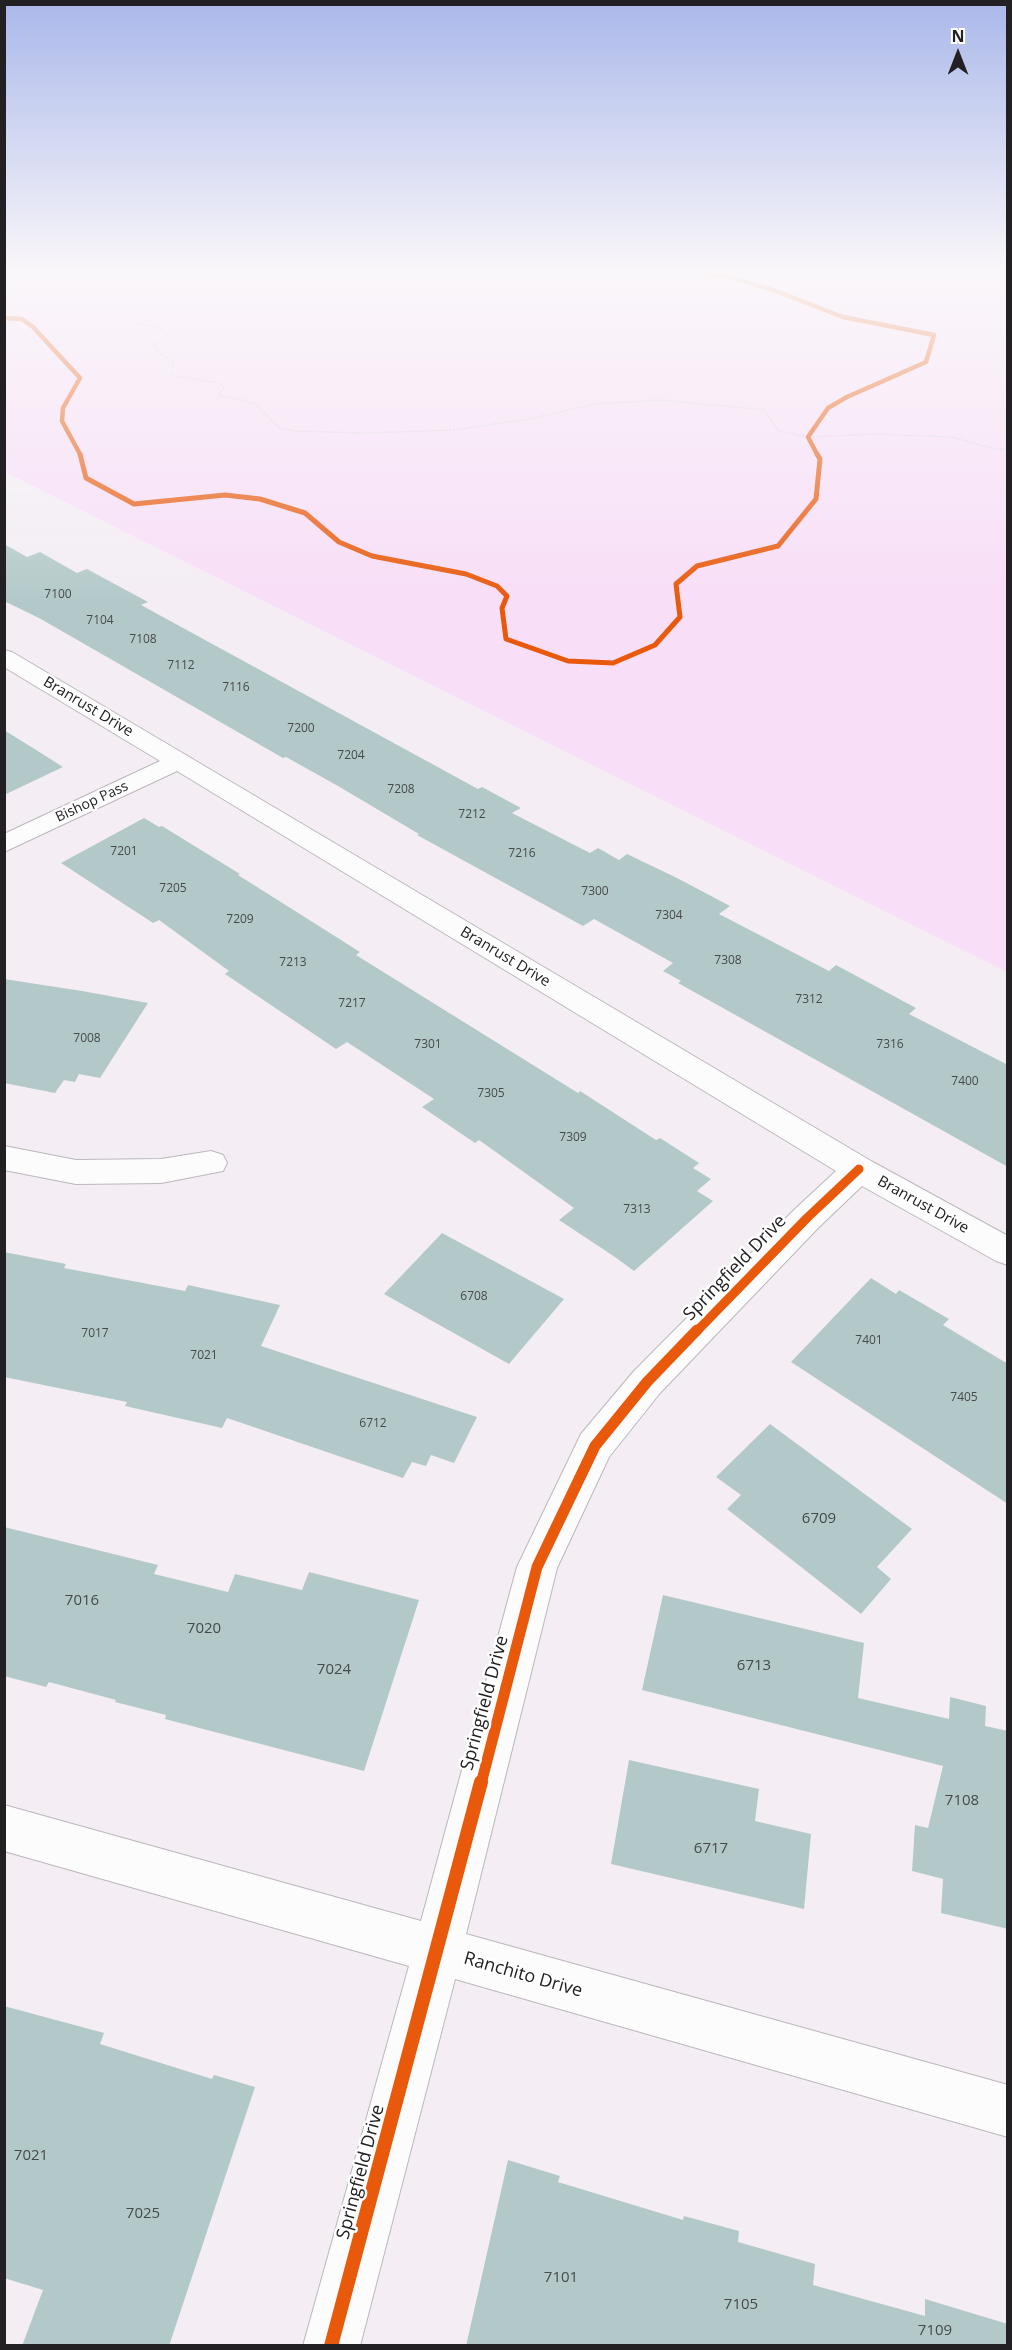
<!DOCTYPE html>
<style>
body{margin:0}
#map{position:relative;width:1012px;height:2350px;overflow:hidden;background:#f4eef4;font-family:"Open Sans",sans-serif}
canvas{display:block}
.frame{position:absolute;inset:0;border:6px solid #232023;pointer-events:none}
.north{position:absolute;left:928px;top:24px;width:60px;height:60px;-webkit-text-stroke:4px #fff;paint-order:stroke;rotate:0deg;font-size:16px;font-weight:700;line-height:24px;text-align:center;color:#232023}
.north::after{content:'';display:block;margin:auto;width:21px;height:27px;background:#232023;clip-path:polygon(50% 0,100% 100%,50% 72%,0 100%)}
</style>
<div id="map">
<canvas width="1012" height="2350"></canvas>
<div class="frame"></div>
<div class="north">N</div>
</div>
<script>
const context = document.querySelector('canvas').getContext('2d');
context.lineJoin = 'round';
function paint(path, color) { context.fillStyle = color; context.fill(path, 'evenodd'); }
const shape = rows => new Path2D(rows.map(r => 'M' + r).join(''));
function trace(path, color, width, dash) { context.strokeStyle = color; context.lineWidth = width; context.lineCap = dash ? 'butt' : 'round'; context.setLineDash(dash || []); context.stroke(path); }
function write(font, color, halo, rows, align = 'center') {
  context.font = font + ' "Open Sans",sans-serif'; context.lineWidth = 5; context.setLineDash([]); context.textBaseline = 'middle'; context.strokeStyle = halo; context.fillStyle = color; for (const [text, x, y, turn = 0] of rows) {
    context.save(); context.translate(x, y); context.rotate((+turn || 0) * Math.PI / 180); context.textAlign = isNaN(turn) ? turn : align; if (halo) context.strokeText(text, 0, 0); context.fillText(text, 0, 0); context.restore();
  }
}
paint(shape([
 [4,273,1007,273,1007,972,5,472]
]), '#f8def7');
paint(shape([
 [4,544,27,557,40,552,77,573,87,569,148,602,141,605,478,789,482,787,521,808,512,813,590,853,598,848,619,860,627,854,677,878,730,906,719,914,829,971,836,965,916,1008,909,1014,1008,1065,1008,1167,678,983,681,981,663,971,673,963,594,919,583,926,417,835,419,834,338,786,286,757,283,758,39,618,4,601],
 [4,730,33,748,63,767,4,795],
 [144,818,159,827,162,826,240,874,238,875,360,952,356,955,578,1093,580,1091,656,1140,660,1138,699,1163,693,1168,711,1179,697,1191,713,1201,634,1271,615,1257,559,1220,574,1208,479,1140,475,1143,422,1107,434,1099,347,1042,336,1049,225,974,229,971,159,920,153,923,61,863],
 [4,979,82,991,148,1003,100,1078,79,1074,75,1082,64,1080,55,1093,4,1083],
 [442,1233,564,1299,509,1364,384,1294],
 [4,1252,66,1264,64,1268,185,1291,188,1285,280,1305,261,1346,477,1417,454,1463,431,1455,426,1466,412,1462,403,1478,227,1418,222,1428,125,1406,127,1402,4,1377],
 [871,1278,896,1294,899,1290,949,1319,943,1325,1008,1364,1008,1504,791,1362],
 [770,1424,912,1529,877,1567,891,1579,861,1614,727,1509,741,1495,716,1477],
 [4,1527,158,1565,154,1574,228,1592,235,1574,302,1590,309,1572,419,1600,364,1771,165,1719,166,1715,115,1702,116,1700,49,1682,46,1687,4,1676],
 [663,1595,864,1643,858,1698,949,1719,950,1697,986,1706,985,1726,1008,1731,1008,1929,941,1913,943,1879,912,1871,915,1825,928,1828,943,1766,642,1690],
 [629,1760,759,1789,755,1821,811,1834,804,1909,611,1864],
 [4,2006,104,2033,100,2044,212,2079,214,2075,255,2087,169,2346,22,2346,43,2290,4,2278],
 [508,2160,560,2176,558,2182,683,2220,684,2216,739,2231,738,2242,815,2264,813,2285,925,2316,925,2299,1008,2324,1008,2346,466,2346]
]), '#b3c9c9');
const minor = shape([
 [4,650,12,652,871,1161,1008,1236,1008,1265,996,1261,862,1186,819,1227,660,1393,609,1457,557,1568,466,1934,1008,2085,1008,2137,455,1979,360,2346,303,2346,409,1966,4,1851,4,1805,421,1921,517,1567,581,1434,634,1371,795,1209,836,1171,177,771,4,852,4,834,160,761,4,667,4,650],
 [4,1146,76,1160,161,1159,211,1151,223,1155,227,1163,223,1171,161,1183,76,1184,4,1170,4,1146]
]);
trace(minor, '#bbb7bb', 2);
trace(shape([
 [148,273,152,285,150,293,134,308,132,317,136,323,161,328,167,333,153,346,160,354,174,362,170,375,219,383,225,387,218,395,254,403,280,428,295,431,365,433,454,430,529,419,595,404,661,400,764,410,779,431,808,437,875,434,951,437,999,450,1008,448]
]), '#d7d5d7', 1.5, [2, 1.5]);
paint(minor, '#fdfcfd');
trace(shape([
 [696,273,724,276,768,288,843,317,934,335,926,362,847,397,828,408,808,437,818,456],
 [4,318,22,319,33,327,80,378,63,408,62,421,81,456]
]), '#e8590c', 4.5);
trace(shape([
 [80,454,86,478,134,504,225,495,260,499,305,513,339,542,372,556,466,574,497,586,507,596,502,608,506,639,568,661,613,663,655,645,680,617,676,584,697,566,778,546,816,499,820,459,817,454]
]), '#e8590c', 5);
trace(shape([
 [696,1332,807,1218,859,1169]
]), '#e8590c', 9);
trace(shape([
 [481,1784,537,1567,595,1446,647,1382,697,1330]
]), '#e8590c', 11);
trace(shape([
 [331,2346,481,1782]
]), '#e8590c', 14);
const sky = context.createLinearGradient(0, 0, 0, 602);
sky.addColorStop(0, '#aab8ea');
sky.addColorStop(0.45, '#faf7fa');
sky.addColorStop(1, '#faf7fa00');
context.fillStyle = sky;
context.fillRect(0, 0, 1012, 602);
write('12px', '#474a4c', null, [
 ["7100",58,595],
 ["7104",100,621],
 ["7108",143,640],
 ["7112",181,666],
 ["7116",236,688],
 ["7200",301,729],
 ["7204",351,756],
 ["7208",401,790],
 ["7212",472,815],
 ["7201",124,852],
 ["7216",522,854],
 ["7205",173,889],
 ["7300",595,892],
 ["7304",669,916],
 ["7209",240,920],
 ["7308",728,961],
 ["7213",293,963],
 ["7312",809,1000],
 ["7217",352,1004],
 ["7008",87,1039],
 ["7301",428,1045],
 ["7316",890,1045],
 ["7400",965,1082],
 ["7305",491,1094],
 ["7309",573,1138],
 ["7313",637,1210],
 ["6708",474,1297],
 ["7017",95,1334],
 ["7401",869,1341],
 ["7021",204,1356],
 ["7405",964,1398],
 ["6712",373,1424]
]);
write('14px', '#232023', '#fff', [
 ["Bishop Pass",92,802,-25]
]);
write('15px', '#232023', '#fff', [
 ["Branrust Drive",88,707,31],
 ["Branrust Drive",505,957,31],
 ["Branrust Drive",923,1205,29]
]);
write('15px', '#474a4c', null, [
 ["6709",819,1519],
 ["7016",82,1601],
 ["7020",204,1629],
 ["6713",754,1666],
 ["7024",334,1670],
 ["7108",962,1801],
 ["6717",711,1849],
 ["7021",31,2156],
 ["7025",143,2214],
 ["7101",561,2278],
 ["7105",741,2305],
 ["7109",935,2331]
]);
write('18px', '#232023', '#fff', [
 ["Springfield Drive",735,1268,-46],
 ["Springfield Drive",485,1703,-75],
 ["Ranchito Drive",523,1975,16],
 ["Springfield Drive",361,2172,-75]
]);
</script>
